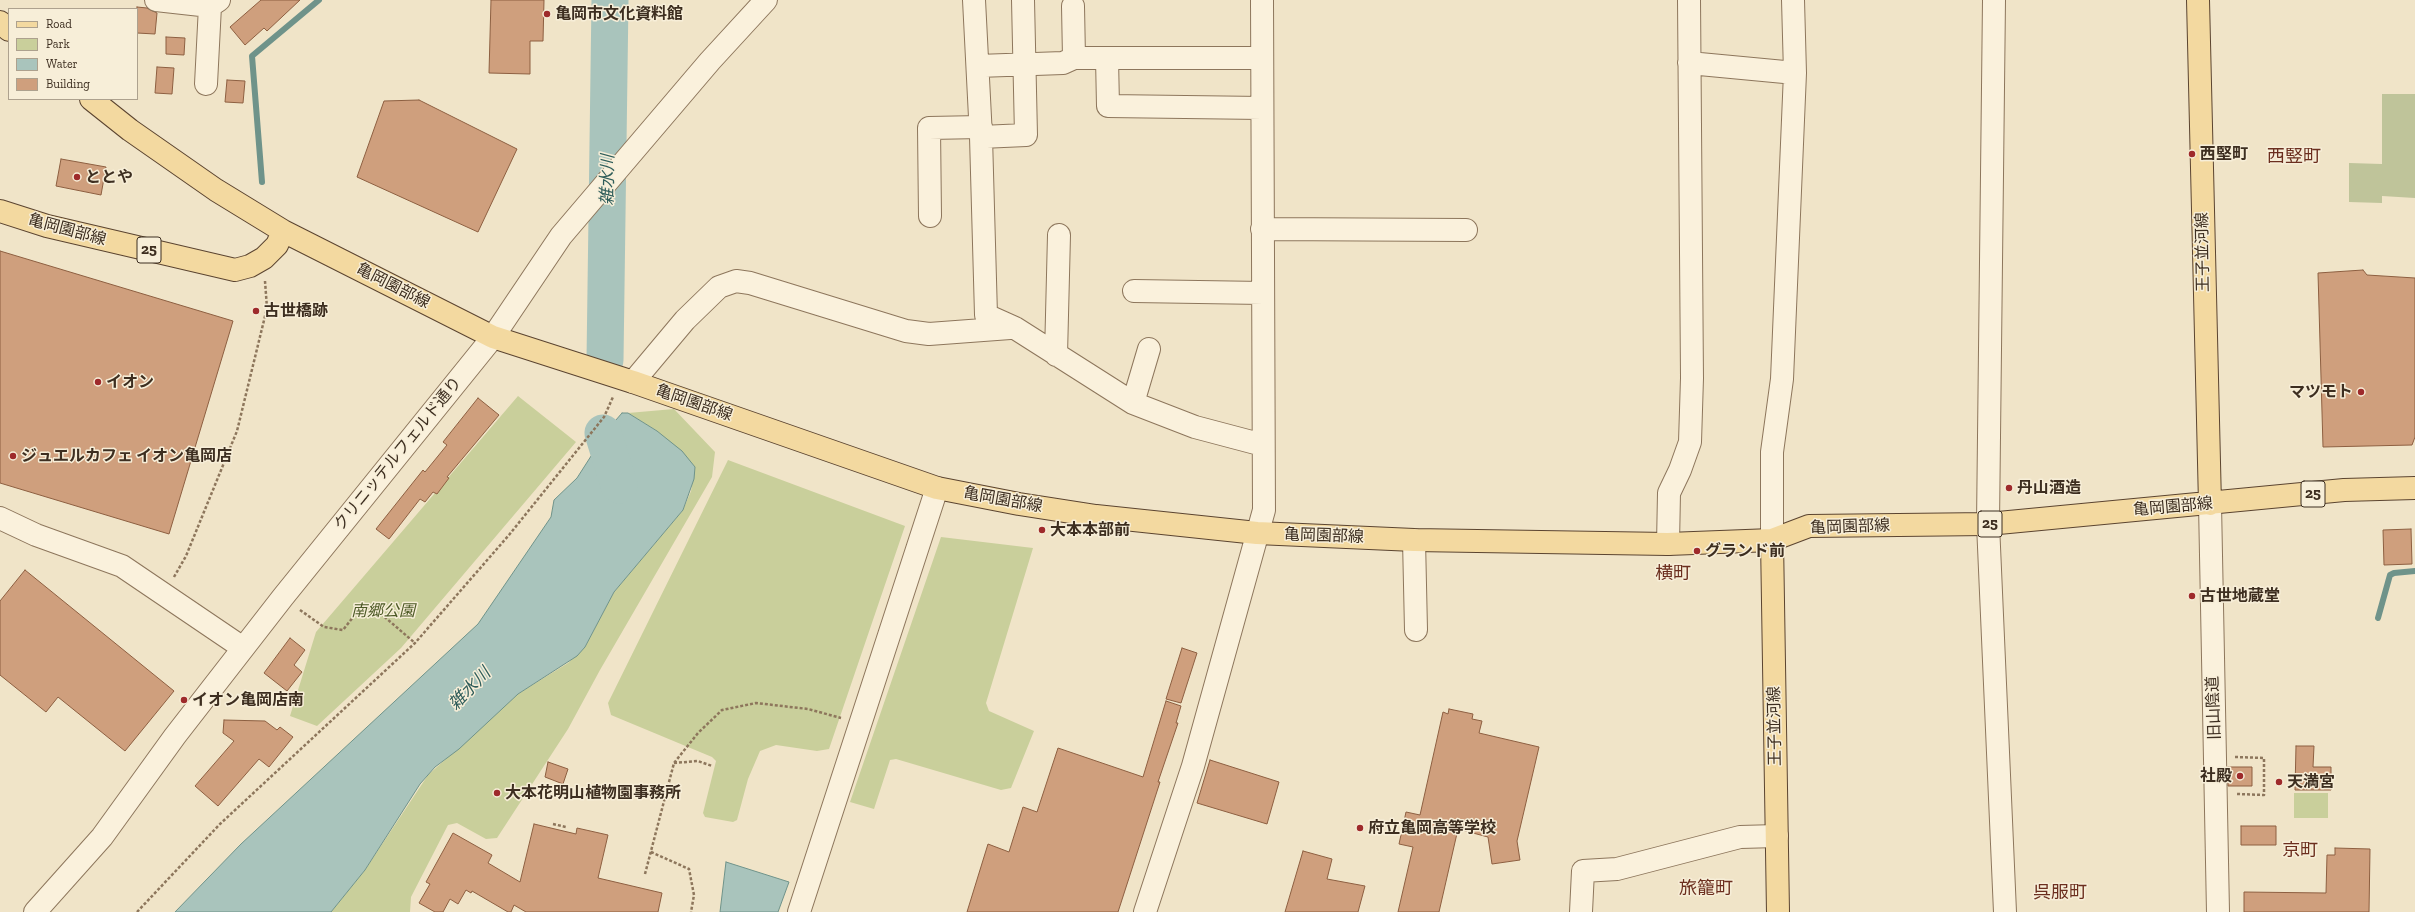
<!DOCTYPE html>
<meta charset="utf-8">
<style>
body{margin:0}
#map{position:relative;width:2415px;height:912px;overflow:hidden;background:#f0e4c8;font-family:"Zilla Slab",serif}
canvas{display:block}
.legend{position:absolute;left:8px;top:8px;width:130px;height:92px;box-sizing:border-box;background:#f7eed8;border:1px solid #ada18e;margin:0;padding:5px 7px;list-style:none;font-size:12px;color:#3d2e20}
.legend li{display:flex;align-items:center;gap:8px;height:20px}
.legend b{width:20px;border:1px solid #ada18e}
</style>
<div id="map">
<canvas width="2415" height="912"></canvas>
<ul class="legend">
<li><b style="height:5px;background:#f3d9a0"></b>Road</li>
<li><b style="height:11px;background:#c9cf9b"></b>Park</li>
<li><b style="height:11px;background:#a9c4bc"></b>Water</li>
<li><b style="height:11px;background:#cf9f7d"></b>Building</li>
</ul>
</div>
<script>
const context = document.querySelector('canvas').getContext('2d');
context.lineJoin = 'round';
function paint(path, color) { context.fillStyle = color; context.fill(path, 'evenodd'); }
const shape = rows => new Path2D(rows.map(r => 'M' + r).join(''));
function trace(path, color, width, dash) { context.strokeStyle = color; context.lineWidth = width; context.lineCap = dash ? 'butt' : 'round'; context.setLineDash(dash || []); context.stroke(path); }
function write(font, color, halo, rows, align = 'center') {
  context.font = font + ' "Zilla Slab","Noto Sans JP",serif'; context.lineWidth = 3; context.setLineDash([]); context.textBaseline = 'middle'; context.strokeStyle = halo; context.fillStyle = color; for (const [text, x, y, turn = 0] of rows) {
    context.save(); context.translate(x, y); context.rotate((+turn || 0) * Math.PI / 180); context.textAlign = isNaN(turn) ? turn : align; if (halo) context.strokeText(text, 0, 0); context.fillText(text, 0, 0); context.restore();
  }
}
paint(shape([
 [518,396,576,442,401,648,317,726,290,716,316,632],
 [674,409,715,452,712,477,600,670,568,729,497,838,486,839,457,823,448,825,411,897,410,912,331,912,365,870,428,775,518,694,568,663,585,647,614,592,683,510,691,491,695,467,657,431,628,413],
 [728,460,905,526,829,749,817,751,776,745,760,751,748,779,737,820,733,822,705,817,703,813,716,761,712,757,611,715,608,703],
 [941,537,1033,548,986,703,989,711,1034,731,1011,788,1001,790,896,759,890,760,874,809,850,802],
 [2294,793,2328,793,2328,818,2294,818]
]), '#c9cf9b');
paint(shape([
 [2415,85,2415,198,2382,196,2382,203,2349,202,2349,163,2382,164,2382,94,2415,94]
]), '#bfc49a');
const water = shape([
 [622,413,628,413,657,431,682,451,695,467,694,479,683,510,614,592,585,647,577,656,518,694,459,749,435,767,420,784,365,870,331,912,175,912,241,844,478,624,551,517,554,500,577,478,609,428,622,413],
 [726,862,789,882,778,912,720,912,726,862]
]);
paint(water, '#a9c4bc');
trace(water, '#6f938a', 1);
trace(shape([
 [262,182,252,56,319,0],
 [2378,618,2390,575,2394,573,2415,571]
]), '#6f938a', 6);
trace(shape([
 [605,360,610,0],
 [603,433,619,485]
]), '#a9c4bc', 37);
const building = shape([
 [261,0,300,0,267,31,264,28,245,45,230,27,261,0],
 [491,0,544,0,543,41,530,41,530,74,489,73,491,0],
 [137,7,147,8,157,13,155,34,137,33,137,7],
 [166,37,185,38,184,55,166,54,166,37],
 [157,67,174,68,172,94,155,93,157,67],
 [227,80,245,81,243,103,225,102,227,80],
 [419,100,517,149,478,232,357,177,384,101,419,100],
 [61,159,106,167,101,195,56,186,61,159],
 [0,251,233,321,169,534,0,483,0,251],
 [2363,270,2367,275,2415,278,2415,437,2412,445,2323,447,2318,273,2363,270],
 [478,398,499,415,447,477,449,478,437,494,433,492,425,502,420,499,389,539,376,529,423,470,425,472,447,445,443,442,478,398],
 [2411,529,2412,564,2384,565,2383,530,2411,529],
 [25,570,174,691,125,751,58,697,46,712,0,675,0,601,25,570],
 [290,638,305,650,294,665,302,672,287,691,264,673,290,638],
 [1182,648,1197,653,1181,703,1166,699,1182,648],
 [1166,701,1181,706,1176,723,1178,723,1158,782,1160,782,1118,912,967,912,988,844,1009,852,1023,807,1037,812,1058,748,1143,777,1166,701],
 [1449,709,1473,714,1472,719,1482,721,1479,733,1539,747,1517,841,1520,860,1492,864,1488,837,1458,829,1439,912,1398,912,1413,847,1399,844,1406,812,1420,815,1443,712,1448,714,1449,709],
 [224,720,265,721,277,730,280,727,293,737,269,767,259,759,218,806,195,786,234,741,223,733,224,720],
 [2296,746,2314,746,2313,767,2331,767,2331,790,2295,790,2296,746],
 [1210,760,1279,782,1267,824,1197,803,1210,760],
 [548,762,568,769,563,784,545,777,548,762],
 [2228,767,2252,767,2252,786,2228,786,2228,767],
 [534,824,576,834,577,828,608,835,598,878,662,893,658,912,526,912,514,905,511,912,508,912,472,891,471,893,466,890,458,904,450,899,443,912,435,912,419,903,430,884,426,882,453,833,492,855,488,863,520,882,534,824],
 [2241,826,2276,826,2276,845,2241,845,2241,826],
 [2335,848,2370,849,2369,912,2244,912,2244,892,2326,893,2327,855,2335,855,2335,848],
 [1303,851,1332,859,1327,879,1365,886,1358,912,1285,912,1303,851]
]);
paint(building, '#cf9f7d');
trace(building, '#8d5f41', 1);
const minor = shape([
 [156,0,210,6],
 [974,0,981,137,986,315,1015,328,1133,403,1195,427,1263,445],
 [1994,0,1988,524,2005,912],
 [1073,6,1074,58],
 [1107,58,1108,106,1262,108],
 [1689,63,1795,73],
 [978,66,1063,63,1074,58,1262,58],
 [206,84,210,6,219,0],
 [981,137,1026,135,1023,0],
 [930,216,929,128,981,127],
 [1262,229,1466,230],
 [1134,291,1263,293],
 [1056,355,1059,235],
 [633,382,685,320,719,287,736,281,750,283,906,331,929,334,1010,328],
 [1133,403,1149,349],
 [2210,504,2218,912],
 [0,518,36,535,122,566,243,648],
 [1414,540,1416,630],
 [1772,540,1772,452,1782,379,1795,73,1793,0],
 [1668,544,1669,493,1680,470,1690,442,1692,378,1689,0],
 [35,912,102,837,175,736,283,597,493,337,561,236,710,61,766,0],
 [799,912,937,488],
 [1145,912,1193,766,1264,510,1262,0],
 [1581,912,1583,871,1617,869,1740,837,1777,836]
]);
const major = shape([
 [2198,0,2210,504],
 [0,22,9,30],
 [91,99,130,130,216,190,283,231,493,337,633,382,937,488,1019,504,1096,516,1257,533,1414,540,1668,544,1772,540,1809,526,1988,524,2344,490,2415,488],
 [0,211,47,226,235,270,250,266,264,258,277,245,283,231],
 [1772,540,1778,912]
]);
trace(minor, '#8d765c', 24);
trace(major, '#5b4430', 24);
trace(shape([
 [174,577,186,556,237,431,267,308,265,281],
 [300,610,324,627,343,630,361,607,373,607,415,643],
 [2235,757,2264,758,2264,795,2237,794],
 [674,763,698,761,712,766],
 [553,824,566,827],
 [651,852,689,869,694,895,691,912],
 [645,874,674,763,698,733,722,710,756,703,808,709,841,718],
 [137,912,220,824,415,643,509,535,604,417,613,397]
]), '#8d765c', 2.5, [3, 2]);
trace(minor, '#faf1dc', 22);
trace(major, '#f3d9a0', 22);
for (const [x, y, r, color] of [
 [547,14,4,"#9e2a2b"],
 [2192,154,4,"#9e2a2b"],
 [77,177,4,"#9e2a2b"],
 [256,311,4,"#9e2a2b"],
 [98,382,4,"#9e2a2b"],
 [2361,392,4,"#9e2a2b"],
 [13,456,4,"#9e2a2b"],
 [2009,488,4,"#9e2a2b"],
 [1042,530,4,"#9e2a2b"],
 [1697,551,4,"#9e2a2b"],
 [2192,596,4,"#9e2a2b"],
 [184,700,4,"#9e2a2b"],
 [2240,776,4,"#9e2a2b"],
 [2279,782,4,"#9e2a2b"],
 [497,793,4,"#9e2a2b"],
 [1360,828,4,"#9e2a2b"]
]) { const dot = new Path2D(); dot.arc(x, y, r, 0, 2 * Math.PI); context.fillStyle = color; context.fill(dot); trace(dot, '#f7eed8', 1.5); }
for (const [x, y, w] of [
 [149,250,24],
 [2313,494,24],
 [1990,524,24]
]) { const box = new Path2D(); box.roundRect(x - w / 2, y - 13, w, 26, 3); context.fillStyle = '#f7eed8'; context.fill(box); trace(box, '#3d2e20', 1); }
write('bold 15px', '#3d2e20', null, [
 ["25",149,250],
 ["25",2313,494],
 ["25",1990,524]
]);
write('bold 16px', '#3d2e20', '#f7eed8', [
 ["亀岡市文化資料館",555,14],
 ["西堅町",2200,154],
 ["ととや",85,177],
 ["古世橋跡",264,311],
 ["イオン",106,382],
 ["マツモト",2353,392,"right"],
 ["ジュエルカフェ イオン亀岡店",21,456],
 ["丹山酒造",2017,488],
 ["大本本部前",1050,530],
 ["グランド前",1705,551],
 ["古世地蔵堂",2200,596],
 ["イオン亀岡店南",192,700],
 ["社殿",2232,776,"right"],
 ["天満宮",2287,782],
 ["大本花明山植物園事務所",505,793],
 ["府立亀岡高等学校",1368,828]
], 'left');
write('16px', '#3d2e20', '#f7eed8', [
 ["亀岡園部線",67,230,15],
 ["王子並河線",2203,252,-91],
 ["亀岡園部線",393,286,27],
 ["亀岡園部線",694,403,19],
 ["クリニッテルフェルド通り",398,454,-51],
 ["亀岡園部線",1003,500,10],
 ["亀岡園部線",2173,507,-5],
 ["亀岡園部線",1850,527,-2],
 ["亀岡園部線",1324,536,2],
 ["旧山陰道",2214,708,-92],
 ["王子並河線",1775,726,-91]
]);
write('italic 16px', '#4d5a26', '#f7eed8', [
 ["南郷公園",383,611]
]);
write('italic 17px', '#2f5d5a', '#f7eed8', [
 ["雑水川",608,180,-89],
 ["雑水川",470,689,-46]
]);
write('18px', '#6b2e1e', '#f7eed8', [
 ["西竪町",2294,157],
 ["横町",1673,574],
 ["京町",2300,851],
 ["旅籠町",1706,889],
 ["呉服町",2060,893]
]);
</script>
